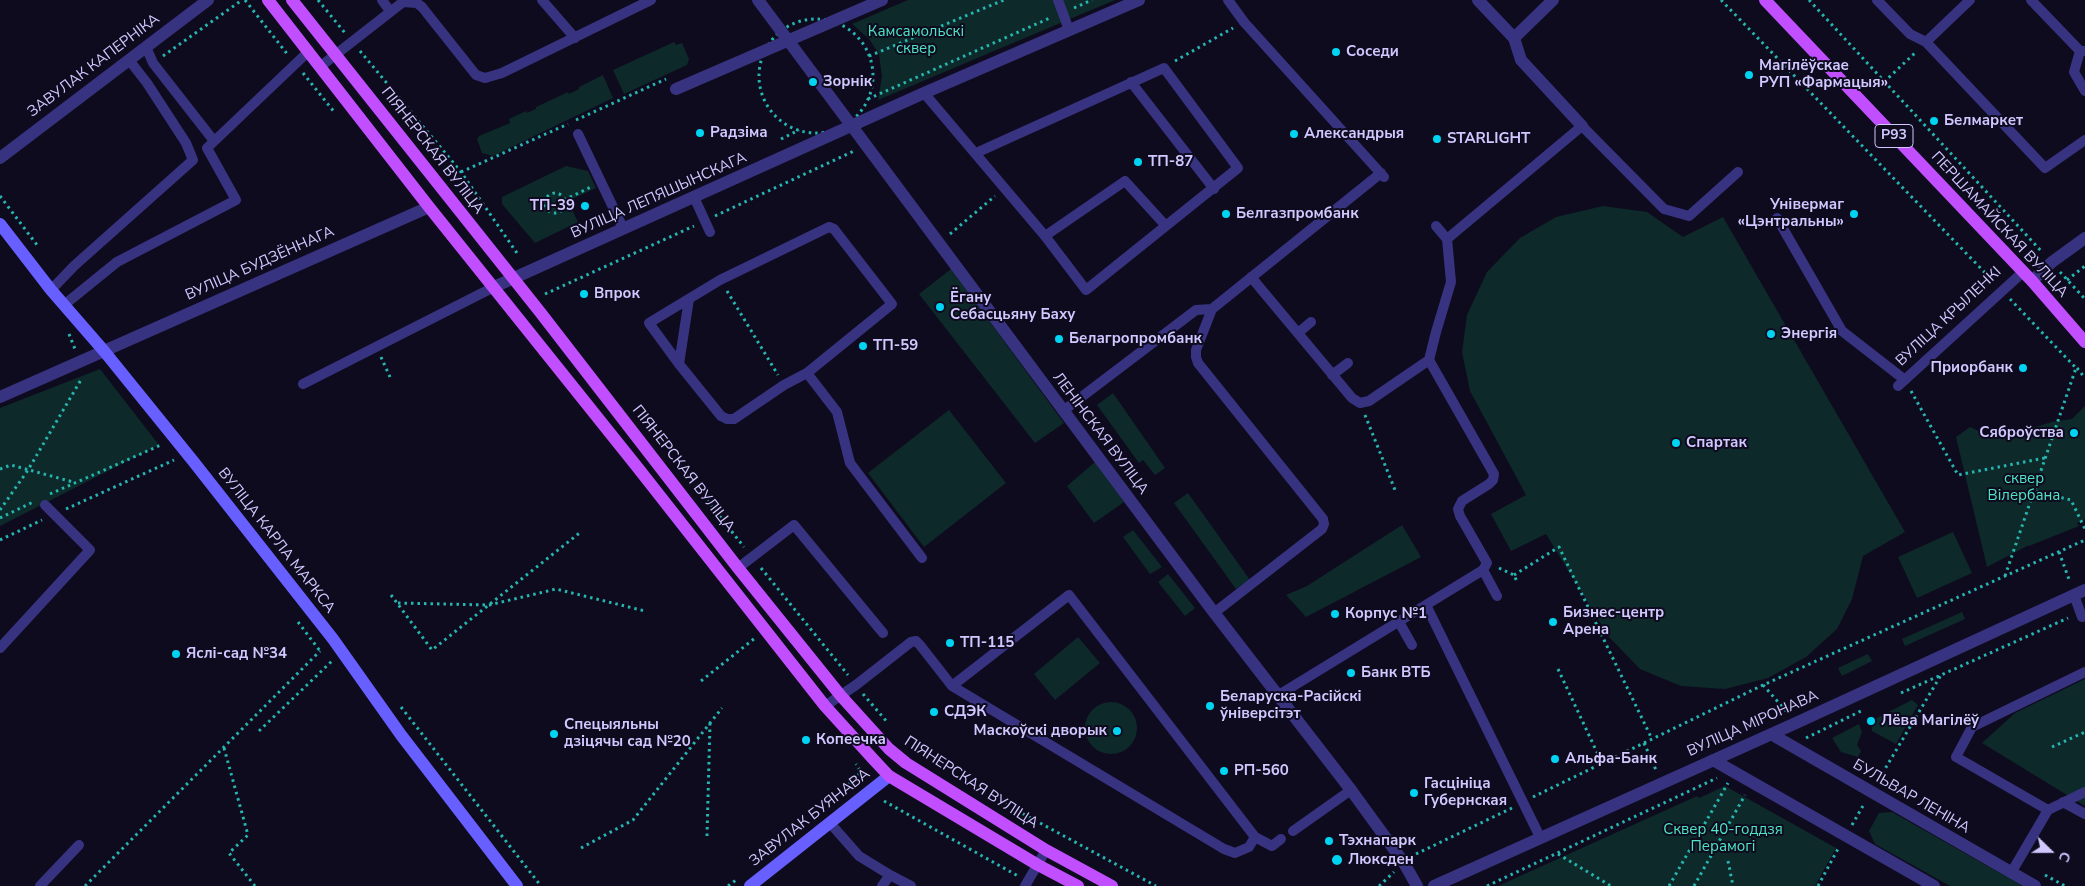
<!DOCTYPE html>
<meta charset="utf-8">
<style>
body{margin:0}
#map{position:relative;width:2085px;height:886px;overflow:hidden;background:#0f0b1f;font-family:"Nunito Sans",sans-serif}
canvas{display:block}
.north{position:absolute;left:2025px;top:826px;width:50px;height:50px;-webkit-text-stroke:4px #0f0b1f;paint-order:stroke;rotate:112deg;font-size:14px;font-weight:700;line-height:20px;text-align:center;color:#d0c8ff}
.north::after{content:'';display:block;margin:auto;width:18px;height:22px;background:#d0c8ff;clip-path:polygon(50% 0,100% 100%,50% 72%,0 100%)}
</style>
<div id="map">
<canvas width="2085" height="886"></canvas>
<div class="north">С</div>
</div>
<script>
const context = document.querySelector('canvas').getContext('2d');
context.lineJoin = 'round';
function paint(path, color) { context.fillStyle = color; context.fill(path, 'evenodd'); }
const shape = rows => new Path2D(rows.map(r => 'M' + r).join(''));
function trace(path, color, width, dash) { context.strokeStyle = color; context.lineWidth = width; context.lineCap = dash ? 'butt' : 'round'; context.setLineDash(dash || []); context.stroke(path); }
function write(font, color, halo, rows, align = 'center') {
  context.font = font + ' "Nunito Sans",sans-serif'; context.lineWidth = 4; context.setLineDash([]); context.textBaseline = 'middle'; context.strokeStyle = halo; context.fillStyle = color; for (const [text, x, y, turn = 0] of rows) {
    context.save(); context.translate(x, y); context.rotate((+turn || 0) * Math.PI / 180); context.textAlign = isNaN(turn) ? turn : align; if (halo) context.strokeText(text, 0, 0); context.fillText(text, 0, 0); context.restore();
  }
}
paint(shape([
 [908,0,1115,0,878,100,882,77,879,54,869,39,852,24],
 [674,42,676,45,682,43,689,59,687,65,624,94,613,70],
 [603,75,613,98,493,156,482,153,477,139,479,136,510,123,509,119,526,111,527,113,536,109,536,107,568,92,569,94,579,89,579,87],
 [566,166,588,171,596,188,568,201,578,222,535,243,502,204,502,197],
 [1603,206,1647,212,1683,237,1723,217,1905,532,1863,556,1852,599,1837,629,1806,657,1768,678,1725,689,1681,686,1640,669,1609,637,1546,534,1511,551,1491,514,1526,495,1470,391,1462,352,1467,315,1487,272,1520,238,1556,217],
 [951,269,1064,423,1035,443,919,294],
 [100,369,159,445,0,526,0,408],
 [1113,393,1165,468,1155,475,1143,460,1139,463,1097,405],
 [2085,406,2085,519,2077,523,2079,526,2029,546,2029,545,1987,567,1956,437,1970,427,1996,439,2052,422,2072,419],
 [949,410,1006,483,924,547,868,473],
 [1095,462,1124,502,1094,523,1067,486],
 [1188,493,1250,580,1236,589,1174,503],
 [1402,525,1421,557,1306,617,1286,595,1307,586],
 [1133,530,1162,567,1150,574,1123,537],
 [1953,532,1972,573,1917,598,1898,557],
 [1168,574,1195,608,1185,616,1158,582],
 [1962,612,1965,619,1905,646,1902,639],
 [1078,637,1100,663,1055,700,1034,674],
 [1868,654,1872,661,1842,676,1838,668],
 [2085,679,2085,806,1982,743,2015,713],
 [1912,700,1918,705,1896,744,1872,731,1871,721],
 '1085 728a26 26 0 1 1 52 0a26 26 0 1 1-52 0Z',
 [1859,724,1862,732,1857,745,1861,751,1858,757,1841,752,1832,738],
 [1725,786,1836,848,1815,886,1498,886,1697,796,1699,798],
 [1892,812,2023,886,1950,886,1875,844,1869,831,1879,813]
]), '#0d2929');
trace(shape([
 [245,0,288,55],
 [318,0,345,33],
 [1721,0,1994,282],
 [1809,0,2043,253],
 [1074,8,1092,0],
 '759 76a57 57 0 1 1 114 0a57 57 0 1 1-114 0Z',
 [360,51,461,172,519,256],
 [163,56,242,0],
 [869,56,1004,0],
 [1175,61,1233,28],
 [303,73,335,113],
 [1884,82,1917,51],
 [868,99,1052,17],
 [576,120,666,79],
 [781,139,799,130],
 [461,172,568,124],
 '545 203a10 10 0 1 1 20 0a10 10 0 1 1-20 0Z',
 [0,196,37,245],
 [564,200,591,187],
 [715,216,854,151],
 [950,234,995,196],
 [2060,272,2085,299],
 [2067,280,2085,266],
 [727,291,778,375],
 [545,294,694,226],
 [2010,299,2076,368,2034,491,2071,500,2085,529],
 [69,334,75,349],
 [381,357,390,377],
 [2077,368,2085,378],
 [1911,391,1958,475,2045,458],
 [1365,415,1395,490],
 [675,460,744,547],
 [0,469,11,465,73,482],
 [50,494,161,445],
 [66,509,174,460],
 [0,510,28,470,82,378],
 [0,518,33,502],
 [0,540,42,520],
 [2059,552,2070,582],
 [761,568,848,675],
 [1499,568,1514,575,1517,582],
 [1514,575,1559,547,1652,739],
 [2005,576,2034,491],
 [391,595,432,650,582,531],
 [398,603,489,605,556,589,645,611],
 [298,622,320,651],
 [1558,669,1602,763],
 [701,681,755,638],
 [1763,685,1787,712],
 [1901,693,2068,618],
 [863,694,888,723],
 [401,707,541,886],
 [259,731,333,660],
 [1806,738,1861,711],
 [1644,743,1656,770],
 [2052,747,2085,732],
 [224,748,248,835,229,853,255,886],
 [1879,779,1941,675],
 [983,792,1156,886],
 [1533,797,1763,685,2085,540],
 [835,798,861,772,856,764],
 [884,801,1018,876],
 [1852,825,1864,804],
 [707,836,710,723],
 [581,848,633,820,722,708],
 [1416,854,1512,808],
 [1558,854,1611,886],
 [1728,861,1733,886],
 [2045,875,2065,886],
 [85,886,320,651],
 [728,886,736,880],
 [1379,886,1394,872],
 [1487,886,1717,778],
 [1669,886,1728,783],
 [1694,886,1745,795],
 [1818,886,1839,847]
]), '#26b6b1', 3, [2.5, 4]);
trace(shape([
 [382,0,390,11],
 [542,0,575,38],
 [1058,0,1069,30],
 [1228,0,1244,22,1384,177],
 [1877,0,1910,34,1926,42,2045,168,2085,140],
 [2031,0,2080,51,2085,51],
 [1926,42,1970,0],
 [146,47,153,63,214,141],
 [2080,51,2074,72,2085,91],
 [321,66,403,2,417,3,422,7,476,75,485,78,502,73,651,0],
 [1131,82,1214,189],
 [924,93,1045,236,1086,290,1238,168,1164,68,976,153],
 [578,134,623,228],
 [694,197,710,232],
 [1777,218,1842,331,1905,380],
 [829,227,834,229,892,304,807,373,784,385,734,419,727,419,721,416,679,364,649,323,720,280,829,227],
 [1045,236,1125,181,1166,226],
 [1447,239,1582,126,1664,209,1689,216,1738,172],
 [1251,277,1352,398,1360,403,1369,401,1429,360,1436,332,1451,282,1447,239,1436,226],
 [51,290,74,266,193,160,186,143,147,83,129,60],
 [64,305,117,262,236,200,207,148,309,51],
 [1298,333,1311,322],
 [679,364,689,299],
 [807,373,837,412,850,463,922,558],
 [1332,375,1348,363],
 [303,384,494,287],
 [1898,386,2023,272],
 [1063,411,1196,310,1212,309],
 [738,568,794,525,883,633],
 [1483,570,1497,596],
 [2074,595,2082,617],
 [1426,605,1540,837],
 [1214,613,1322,529,1324,524,1323,519,1198,363,1196,357,1196,350,1212,309,1381,173],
 [1399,622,1412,645],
 [0,648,90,550,45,505],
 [1277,696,1483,570,1487,563,1460,516,1458,509,1462,501,1489,484,1493,480,1494,474,1429,360],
 [825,706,856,685,911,642,916,641,920,645,952,686,1069,595,1255,837,1249,847,1235,853,1224,849,952,686],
 [2063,802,2085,814],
 [2048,810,1956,757,1972,727,2085,672],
 [830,823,859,856,890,875,882,886],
 [1293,831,1351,790],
 [1255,837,1272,846,1281,839],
 [2011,873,2048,810,2085,792],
 [890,875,911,886],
 [40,886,79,845],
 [1025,886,1046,850]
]), '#383381', 10);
trace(shape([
 [758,0,1209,606,1351,790,1404,863,1417,886],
 [1478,0,1514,38,1553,0],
 [1514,38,1521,60,1582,126],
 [676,89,882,0]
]), '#383381', 12);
trace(shape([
 [0,158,208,0],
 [494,287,924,93,1139,0],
 [104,351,429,207]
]), '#383381', 12);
trace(shape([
 [2032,281,2052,262,2085,238],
 [0,397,104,351],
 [1771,734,2035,886],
 [1713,760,1934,886],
 [1434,886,1796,723,2085,590]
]), '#383381', 12);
trace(shape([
 [0,224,51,290,104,351,193,461,333,639,401,735,517,886],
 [750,886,889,776]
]), '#675fff', 12);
trace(shape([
 [268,0,429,207,638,468,825,706,874,760,889,776,1038,865,1078,886],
 [292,0,540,312,738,568,841,696,889,749,906,763,1046,850,1112,886],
 [1765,0,2032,281,2085,342]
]), '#c24fff', 12);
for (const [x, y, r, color] of [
 [1336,52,5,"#00d4f3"],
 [1749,75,5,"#00d4f3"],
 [813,82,5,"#00d4f3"],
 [1934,121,5,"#00d4f3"],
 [700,133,5,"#00d4f3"],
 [1294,134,5,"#00d4f3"],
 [1437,139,5,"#00d4f3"],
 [1138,162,5,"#00d4f3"],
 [585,206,5,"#00d4f3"],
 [1226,214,5,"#00d4f3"],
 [1854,214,5,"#00d4f3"],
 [584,294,5,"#00d4f3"],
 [940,307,5,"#00d4f3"],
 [1771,334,5,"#00d4f3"],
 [1059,339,5,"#00d4f3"],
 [863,346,5,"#00d4f3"],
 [2023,368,5,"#00d4f3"],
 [2074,433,5,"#00d4f3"],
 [1676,443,5,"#00d4f3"],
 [1335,614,5,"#00d4f3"],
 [1553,622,5,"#00d4f3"],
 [950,643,5,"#00d4f3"],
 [176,654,5,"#00d4f3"],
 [1351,673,5,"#00d4f3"],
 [1210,706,5,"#00d4f3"],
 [934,712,5,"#00d4f3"],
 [1871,721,5,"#00d4f3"],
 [1117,731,5,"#00d4f3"],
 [554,734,5,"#00d4f3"],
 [806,740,5,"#00d4f3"],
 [1555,759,5,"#00d4f3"],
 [1224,771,5,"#00d4f3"],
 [1414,793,5,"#00d4f3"],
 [1329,841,5,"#00d4f3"],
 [1337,860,6,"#00d4f3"]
]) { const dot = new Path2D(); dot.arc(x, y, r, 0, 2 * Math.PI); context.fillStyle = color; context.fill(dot); trace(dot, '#0f0b1f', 2); }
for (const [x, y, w] of [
 [1894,136,38]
]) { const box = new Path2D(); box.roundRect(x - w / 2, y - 11.5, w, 23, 4); context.fillStyle = '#0f0b1f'; context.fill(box); trace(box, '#d0c8ff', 1); }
write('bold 14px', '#d0c8ff', null, [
 ["Р93",1894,136]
]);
write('15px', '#4ee5c4', '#0f0b1f', [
 ["Камсамольскі",916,32],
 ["сквер",916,49],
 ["сквер",2024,479],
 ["Вілербана",2024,496],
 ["Сквер 40-годдзя",1723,830],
 ["Перамогі",1723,847]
]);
write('bold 15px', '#d0c8ff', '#0f0b1f', [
 ["Соседи",1346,52],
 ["Магілёўскае",1759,66],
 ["РУП «Фармацыя»",1759,83],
 ["Зорнік",823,82],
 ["Белмаркет",1944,121],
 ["Радзіма",710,133],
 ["Александрыя",1304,134],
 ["STARLIGHT",1447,139],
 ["ТП-87",1148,162],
 ["Універмаг",1844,205,"right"],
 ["«Цэнтральны»",1844,222,"right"],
 ["ТП-39",575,206,"right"],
 ["Белгазпромбанк",1236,214],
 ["Впрок",594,294],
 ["Ёгану",950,298],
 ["Себасцьяну Баху",950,315],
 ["Энергія",1781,334],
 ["Белагропромбанк",1069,339],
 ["ТП-59",873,346],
 ["Приорбанк",2013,368,"right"],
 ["Сяброўства",2064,433,"right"],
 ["Спартак",1686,443],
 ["Бизнес-центр",1563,613],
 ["Арена",1563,630],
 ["Корпус №1",1345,614],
 ["ТП-115",960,643],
 ["Яслі-сад №34",186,654],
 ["Банк ВТБ",1361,673],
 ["Беларуска-Расійскі",1220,697],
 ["ўніверсітэт",1220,714],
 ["СДЭК",944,712],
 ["Лёва Магілёў",1881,721],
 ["Спецыяльны",564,725],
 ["дзіцячы сад №20",564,742],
 ["Маскоўскі дворык",1107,731,"right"],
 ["Копеечка",816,740],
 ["Альфа-Банк",1565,759],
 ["РП-560",1234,771],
 ["Гасцініца",1424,784],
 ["Губернская",1424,801],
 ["Тэхнапарк",1339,841],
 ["Люксден",1348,860]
], 'left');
write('15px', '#d0c8ff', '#0f0b1f', [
 ["ЗАВУЛАК КАПЕРНІКА",94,66,-37],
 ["ПІЯНЕРСКАЯ ВУЛІЦА",432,151,52],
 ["ВУЛІЦА ЛЕПЯШЫНСКАГА",659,196,-24],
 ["ПЕРШАМАЙСКАЯ ВУЛІЦА",1999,225,47],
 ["ВУЛІЦА БУДЗЁННАГА",260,264,-24],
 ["ВУЛІЦА КРЫЛЕНКІ",1949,317,-43],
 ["ЛЕНІНСКАЯ ВУЛІЦА",1100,434,53],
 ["ПІЯНЕРСКАЯ ВУЛІЦА",683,469,52],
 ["ВУЛІЦА КАРЛА МАРКСА",276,541,52],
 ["ВУЛІЦА МІРОНАВА",1753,724,-24],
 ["ПІЯНЕРСКАЯ ВУЛІЦА",971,783,33],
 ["БУЛЬВАР ЛЕНІНА",1911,797,30],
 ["ЗАВУЛАК БУЯНАВА",810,818,-38]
]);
</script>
